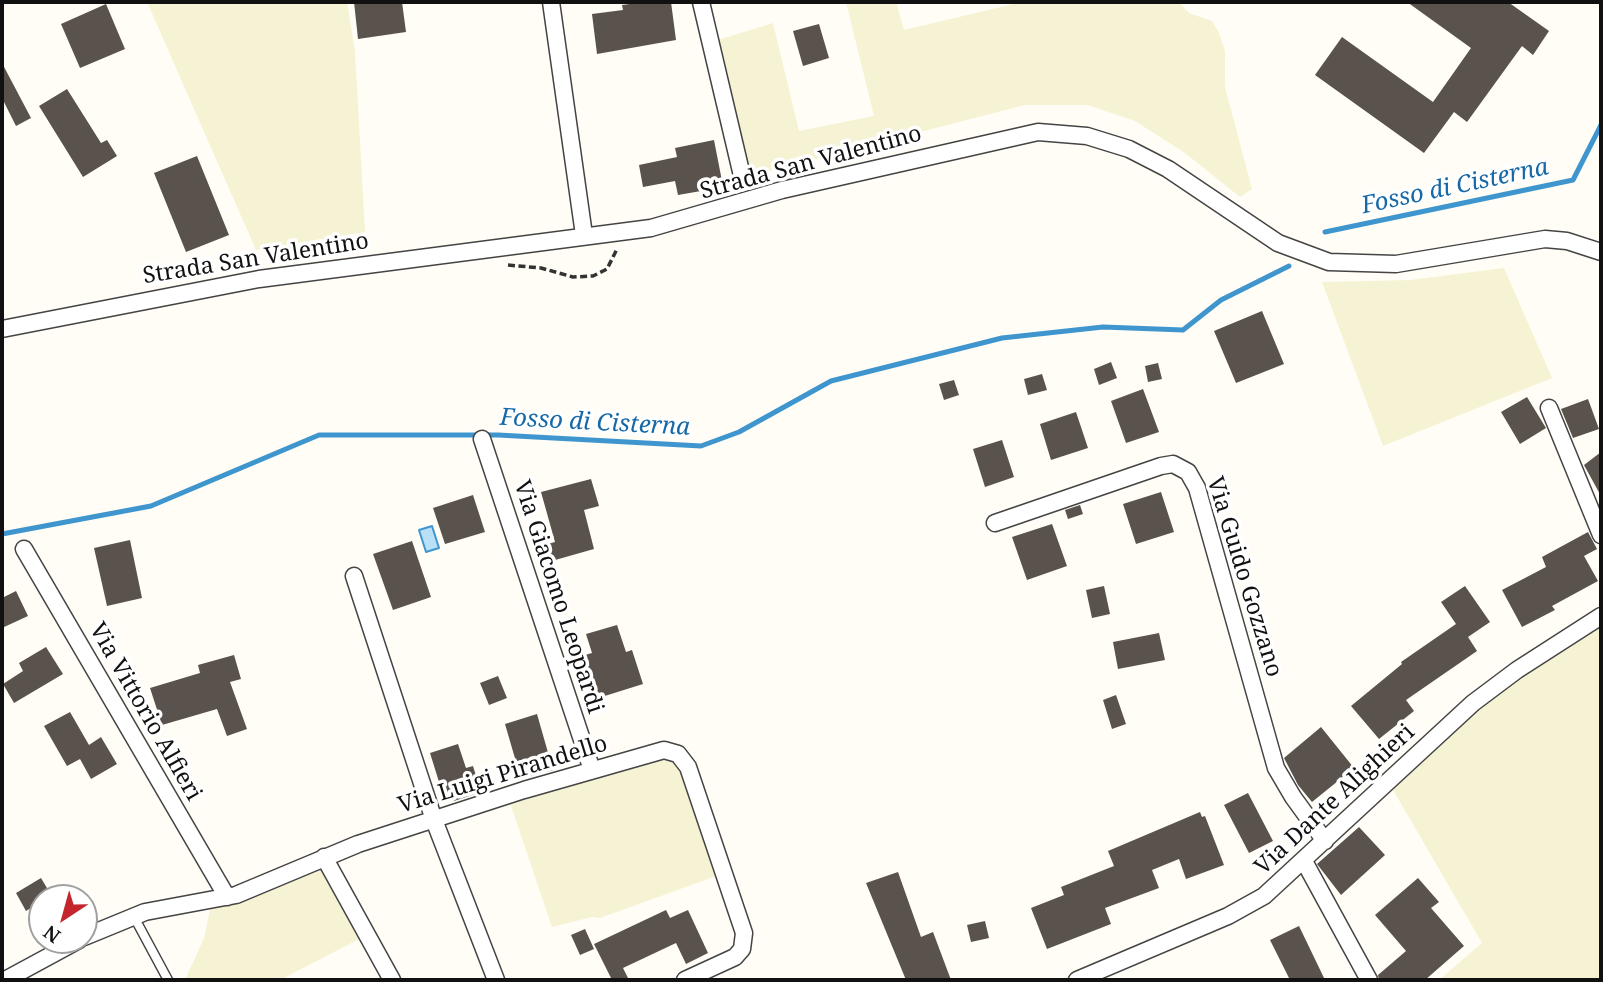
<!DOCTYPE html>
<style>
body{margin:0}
#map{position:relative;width:1603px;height:982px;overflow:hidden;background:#fffdf5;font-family:"Noto Serif",serif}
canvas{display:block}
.frame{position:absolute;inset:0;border:4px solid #111;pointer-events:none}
.north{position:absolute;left:28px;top:884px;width:70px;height:70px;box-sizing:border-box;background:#fff;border:2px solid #a0a0a0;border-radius:50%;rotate:216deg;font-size:19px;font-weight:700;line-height:28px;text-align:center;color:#111}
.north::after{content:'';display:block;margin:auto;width:24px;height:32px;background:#c4262e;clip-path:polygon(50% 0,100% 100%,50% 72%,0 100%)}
</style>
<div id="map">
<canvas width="1603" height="982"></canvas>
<div class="frame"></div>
<div class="north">N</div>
</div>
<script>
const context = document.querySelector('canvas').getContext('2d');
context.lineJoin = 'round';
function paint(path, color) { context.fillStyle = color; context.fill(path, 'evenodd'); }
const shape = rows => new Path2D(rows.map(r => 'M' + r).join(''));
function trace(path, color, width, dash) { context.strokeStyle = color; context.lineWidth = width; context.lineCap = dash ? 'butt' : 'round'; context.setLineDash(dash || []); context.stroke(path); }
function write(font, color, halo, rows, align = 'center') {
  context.font = font + ' "Noto Serif",serif'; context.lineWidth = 7; context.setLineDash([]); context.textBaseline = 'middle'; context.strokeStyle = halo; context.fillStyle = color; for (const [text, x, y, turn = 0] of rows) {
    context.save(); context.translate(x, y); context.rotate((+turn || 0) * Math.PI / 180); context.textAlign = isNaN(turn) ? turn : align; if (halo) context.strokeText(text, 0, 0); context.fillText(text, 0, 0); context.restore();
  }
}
paint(shape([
 [147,2,347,2,355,51,365,232,256,250],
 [846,2,896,2,904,30,1022,2,1179,2,1189,13,1212,21,1219,33,1225,51,1225,87,1252,189,1240,197,1185,153,1135,121,1088,105,1025,105,737,179,705,44,773,23,799,131,874,116],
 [1504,268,1552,378,1383,446,1322,282,1410,280],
 [1601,623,1601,980,1439,980,1482,943,1393,790,1509,682],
 [668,755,679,761,719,875,600,918,592,917,552,927,510,803],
 [325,868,361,938,280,980,185,980,204,938,211,905,238,904]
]), '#f6f3d4');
const water = shape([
 [432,526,439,548,426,552,419,530,432,526]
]);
paint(water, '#b9e0f7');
trace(water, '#3f96cf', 2);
trace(shape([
 [1325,232,1573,180,1601,125],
 [2,534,151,506,319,435,498,435,701,446,739,432,831,381,1002,338,1103,327,1183,330,1221,300,1289,266]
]), '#3f96cf', 5);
paint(shape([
 [354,2,402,2,406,32,358,39],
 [645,2,671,2,676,40,597,54,592,14,623,10,622,5],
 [1407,2,1508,2,1549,31,1533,55,1522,46,1467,122,1454,112,1424,153,1315,75,1342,37,1433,102,1471,48],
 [106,4,125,49,80,68,61,24],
 [819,24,829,58,803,66,793,31],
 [2,63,31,118,16,126,2,98],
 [67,89,101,143,107,140,117,156,83,177,39,106],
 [714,140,722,181,700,186,701,191,678,195,675,181,643,187,639,165,677,157,675,148],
 [197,156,229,235,186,252,154,173],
 [1262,311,1284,364,1236,383,1214,331],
 [1111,362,1117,378,1099,385,1094,369],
 [1158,363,1162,379,1148,382,1145,366],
 [1042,374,1047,390,1028,395,1024,379],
 [954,380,959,395,944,400,939,384],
 [1143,389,1159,432,1126,443,1111,401],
 [1527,397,1546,428,1520,444,1501,412],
 [1588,399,1599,429,1573,438,1561,409],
 [1076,412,1088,448,1051,460,1040,424],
 [1002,440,1014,477,985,487,973,449],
 [1601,452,1601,496,1584,465],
 [591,479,599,506,584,510,594,549,548,562,544,545,555,542,541,492],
 [1161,492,1174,532,1136,544,1123,504],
 [473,495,485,532,445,544,433,508],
 [1080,505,1083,514,1068,519,1065,510],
 [1052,524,1067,566,1027,580,1012,537],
 [1588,532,1597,549,1584,556,1598,581,1552,606,1555,610,1522,627,1502,590,1546,567,1542,557],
 [130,540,142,598,107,606,94,548],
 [412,541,431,597,393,610,373,554],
 [1104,586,1110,614,1092,618,1086,590],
 [1465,586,1490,622,1468,637,1477,651,1406,700,1414,711,1379,739,1351,706,1402,664,1401,662,1456,624,1441,602],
 [16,591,28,616,2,628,2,598],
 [617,625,626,652,632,650,643,684,592,700,578,657,592,653,586,634],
 [1159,633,1165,660,1118,669,1113,642],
 [46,647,63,674,14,703,3,684,23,671,19,663],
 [234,655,241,679,230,682,247,729,227,736,217,709,162,725,150,688,200,673,198,665],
 [498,676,507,698,489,705,480,683],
 [1116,695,1126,724,1112,729,1103,700],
 [70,712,89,745,101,737,117,764,91,779,80,759,67,766,44,726],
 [537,714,553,770,521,779,505,724],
 [1321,727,1354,768,1312,802,1298,785,1284,758],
 [458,744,466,768,473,766,481,792,454,801,452,795,444,798,430,753],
 [1248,793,1273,841,1249,853,1224,805],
 [1200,812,1202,817,1205,816,1224,865,1186,879,1179,859,1152,870,1159,888,1105,908,1111,924,1047,949,1031,908,1064,895,1061,887,1114,866,1108,851],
 [1359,827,1385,855,1341,895,1317,864],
 [898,872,921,937,933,932,951,980,906,980,866,883],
 [41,878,53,898,42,898,42,901,26,911,16,893],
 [1418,878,1439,902,1431,908,1464,946,1425,980,1379,980,1378,975,1406,951,1375,915],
 [666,910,670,918,688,910,708,953,686,964,676,943,623,968,629,980,612,980,594,944],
 [985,921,989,938,971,942,967,925],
 [1299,926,1325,980,1290,980,1270,940],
 [585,929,594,949,580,955,571,935]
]), '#5a524d');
const lane = shape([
 [133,915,168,980]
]);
const street = shape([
 [551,2,584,235],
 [701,2,743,180],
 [2,329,259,279,651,228,782,190,1038,132,1087,136,1129,149,1168,169,1278,243,1329,262,1396,264,1545,239,1567,241,1601,252],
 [1549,408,1601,535],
 [482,439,592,770],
 [995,523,1161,466,1173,464,1188,472,1197,488,1276,768,1293,797,1325,841],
 [24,549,227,897],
 [354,576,434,820,496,980],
 [324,857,392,980],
 [1304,861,1369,980],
 [84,937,145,912,236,895,358,844,524,790,664,750,678,754,688,767,744,933,742,949,735,957,685,980],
 [5,980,79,940],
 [1077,980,1228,916,1264,896,1473,703,1517,670,1601,616]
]);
trace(lane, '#444', 11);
trace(street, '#444', 19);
trace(shape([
 [508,265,541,268,573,277,593,276,607,269,617,249]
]), '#333', 3.5, [7, 3.5]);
trace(lane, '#fff', 8);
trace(street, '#fff', 16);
write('23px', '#111', '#fff', [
 ["Strada San Valentino",811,163,-15],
 ["Strada San Valentino",256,259,-9],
 ["Via Guido Gozzano",1244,577,73],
 ["Via Giacomo Leopardi",558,597,72],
 ["Via Vittorio Alfieri",145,712,60],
 ["Via Luigi Pirandello",503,775,-17],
 ["Via Dante Alighieri",1335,800,-43]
]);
write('italic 24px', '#1768a6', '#fff', [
 ["Fosso di Cisterna",1455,187,-12],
 ["Fosso di Cisterna",595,423,3]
]);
</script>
